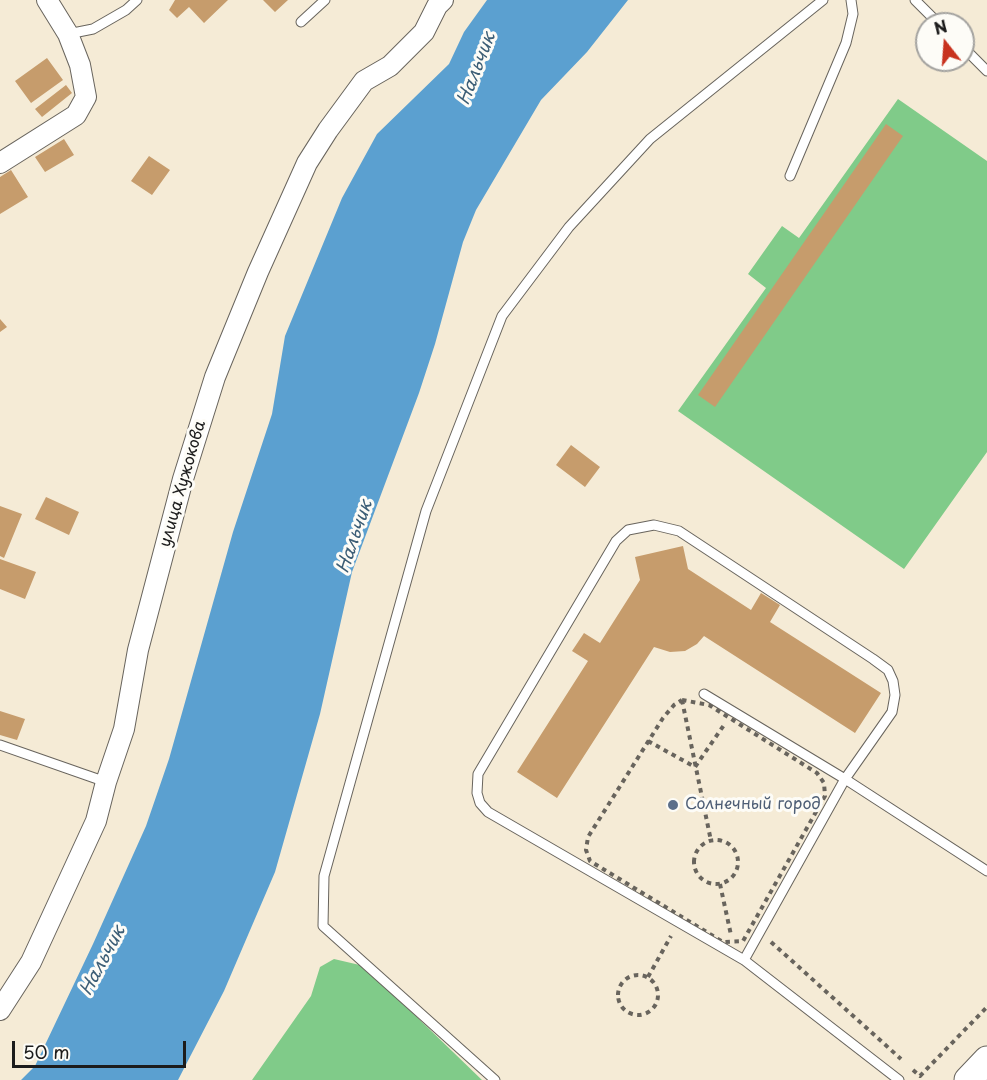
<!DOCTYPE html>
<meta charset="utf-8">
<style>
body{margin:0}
#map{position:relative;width:987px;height:1080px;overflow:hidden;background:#f5ebd6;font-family:"Playpen Sans",sans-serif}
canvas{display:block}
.north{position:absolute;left:915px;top:12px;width:60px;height:60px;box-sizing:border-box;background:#fdfcf7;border:2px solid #a3a29f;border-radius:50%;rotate:343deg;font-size:16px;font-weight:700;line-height:24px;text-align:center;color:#1c1c1c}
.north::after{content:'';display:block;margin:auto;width:21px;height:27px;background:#c8321e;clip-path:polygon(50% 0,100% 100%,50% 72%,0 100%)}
.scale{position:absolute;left:12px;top:1041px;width:174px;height:27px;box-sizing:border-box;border:3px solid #1c1c1c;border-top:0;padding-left:8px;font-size:18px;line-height:21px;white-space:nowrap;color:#1c1c1c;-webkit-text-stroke:4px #fdfcf7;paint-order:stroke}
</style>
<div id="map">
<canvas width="987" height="1080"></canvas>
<div class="north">N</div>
<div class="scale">50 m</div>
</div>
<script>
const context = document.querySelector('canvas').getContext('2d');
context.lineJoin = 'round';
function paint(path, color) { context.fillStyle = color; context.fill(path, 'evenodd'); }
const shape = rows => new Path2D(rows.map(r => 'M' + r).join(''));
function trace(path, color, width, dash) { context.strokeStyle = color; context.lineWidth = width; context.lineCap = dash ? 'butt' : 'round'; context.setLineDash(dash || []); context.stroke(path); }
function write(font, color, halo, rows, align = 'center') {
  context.font = font + ' "Playpen Sans",sans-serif'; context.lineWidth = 6; context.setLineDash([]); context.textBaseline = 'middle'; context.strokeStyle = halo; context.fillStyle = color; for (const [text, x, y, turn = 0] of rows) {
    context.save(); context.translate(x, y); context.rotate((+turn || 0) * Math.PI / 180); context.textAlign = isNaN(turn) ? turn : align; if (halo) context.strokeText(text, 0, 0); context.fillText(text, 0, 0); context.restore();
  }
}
paint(shape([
 [898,99,987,161,987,452,904,569,678,411,766,288,748,274,782,226,799,238],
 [334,959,364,966,482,1080,252,1080,311,996,320,967]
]), '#80cb89');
paint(shape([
 [487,0,628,0,587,52,541,100,476,210,463,242,435,344,419,393,352,572,320,714,275,872,224,991,178,1080,21,1080,35,1066,93,944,146,826,169,759,233,532,272,414,285,336,342,198,377,134,449,64,464,32]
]), '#5ba0d0');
paint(shape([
 [175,0,228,0,204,23,189,7,177,18,169,10],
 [263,0,288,0,275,12],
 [47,58,63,80,31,103,15,81],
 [66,85,72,93,42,117,35,109],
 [886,124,903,136,715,407,698,395],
 [64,139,74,155,45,172,35,157],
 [149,156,170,170,152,195,131,181],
 [11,170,28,197,0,214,0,177],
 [0,319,7,327,0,332],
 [571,445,600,467,585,487,556,465],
 [46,497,79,512,69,535,35,519],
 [0,506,22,514,4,558,0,556],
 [683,546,688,569,751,610,761,593,780,605,770,622,881,693,855,733,704,636,697,644,685,651,670,652,654,647,557,798,517,772,588,661,572,651,584,633,600,643,640,580,635,557],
 [0,559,36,572,25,599,0,589],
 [0,711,25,719,17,740,0,735]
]), '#c69c6c');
const service = shape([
 [915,0,939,24],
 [301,22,325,0],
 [68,34,93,29,126,10,137,0],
 [963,47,987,71],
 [790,176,846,43,853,14,851,0],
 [704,694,845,779,987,871],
 [0,745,106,782],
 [744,960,845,779,892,712,895,695,893,681,888,670,873,659,679,531,654,525,628,530,616,541,478,774,477,793,480,803,488,812,744,960,899,1080],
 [495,1080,323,926,324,876,426,511,502,316,569,227,650,139,823,0]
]);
const minor = shape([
 [0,163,76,115,86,97,80,65,68,34,47,0],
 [0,1010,31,962,96,821,106,782,124,729,138,650,183,479,215,377,258,272,307,163,328,130,364,81,390,66,424,32,437,6,443,0]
]);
const secondary = shape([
 [968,1080,987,1060]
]);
trace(service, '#68645d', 11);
trace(minor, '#68645d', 22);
trace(secondary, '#68645d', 29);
trace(shape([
 [682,700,709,705,817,773,824,783,825,796,743,941,723,942,590,861,586,850,588,837,663,718,674,705,682,700],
 [682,700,711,841],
 [648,741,695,767,724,725],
 '694 862a22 22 0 1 1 44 0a22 22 0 1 1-44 0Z',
 [720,884,731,935],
 [771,942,901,1059],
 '618 995a20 20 0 1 1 40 0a20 20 0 1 1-40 0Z',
 [648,977,671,936],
 [913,1070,920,1076,987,1007]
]), '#68645d', 4, [4.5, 4.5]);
trace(service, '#fff', 9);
trace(minor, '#fff', 20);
trace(secondary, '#fff', 27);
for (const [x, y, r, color] of [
 [673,805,6,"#5c6f8a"]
]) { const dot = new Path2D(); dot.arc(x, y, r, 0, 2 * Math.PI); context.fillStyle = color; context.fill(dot); trace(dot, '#fdfcf7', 2); }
write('16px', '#1c1c1c', '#fdfcf7', [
 ["улица Хужокова",183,484,-74]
]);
write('16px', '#4e5e75', '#fdfcf7', [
 ["Солнечный город",685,805]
], 'left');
write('italic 18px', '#3c5e76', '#fdfcf7', [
 ["Нальчик",477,69,-69],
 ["Нальчик",355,537,-71],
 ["Нальчик",103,961,-62]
]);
</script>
